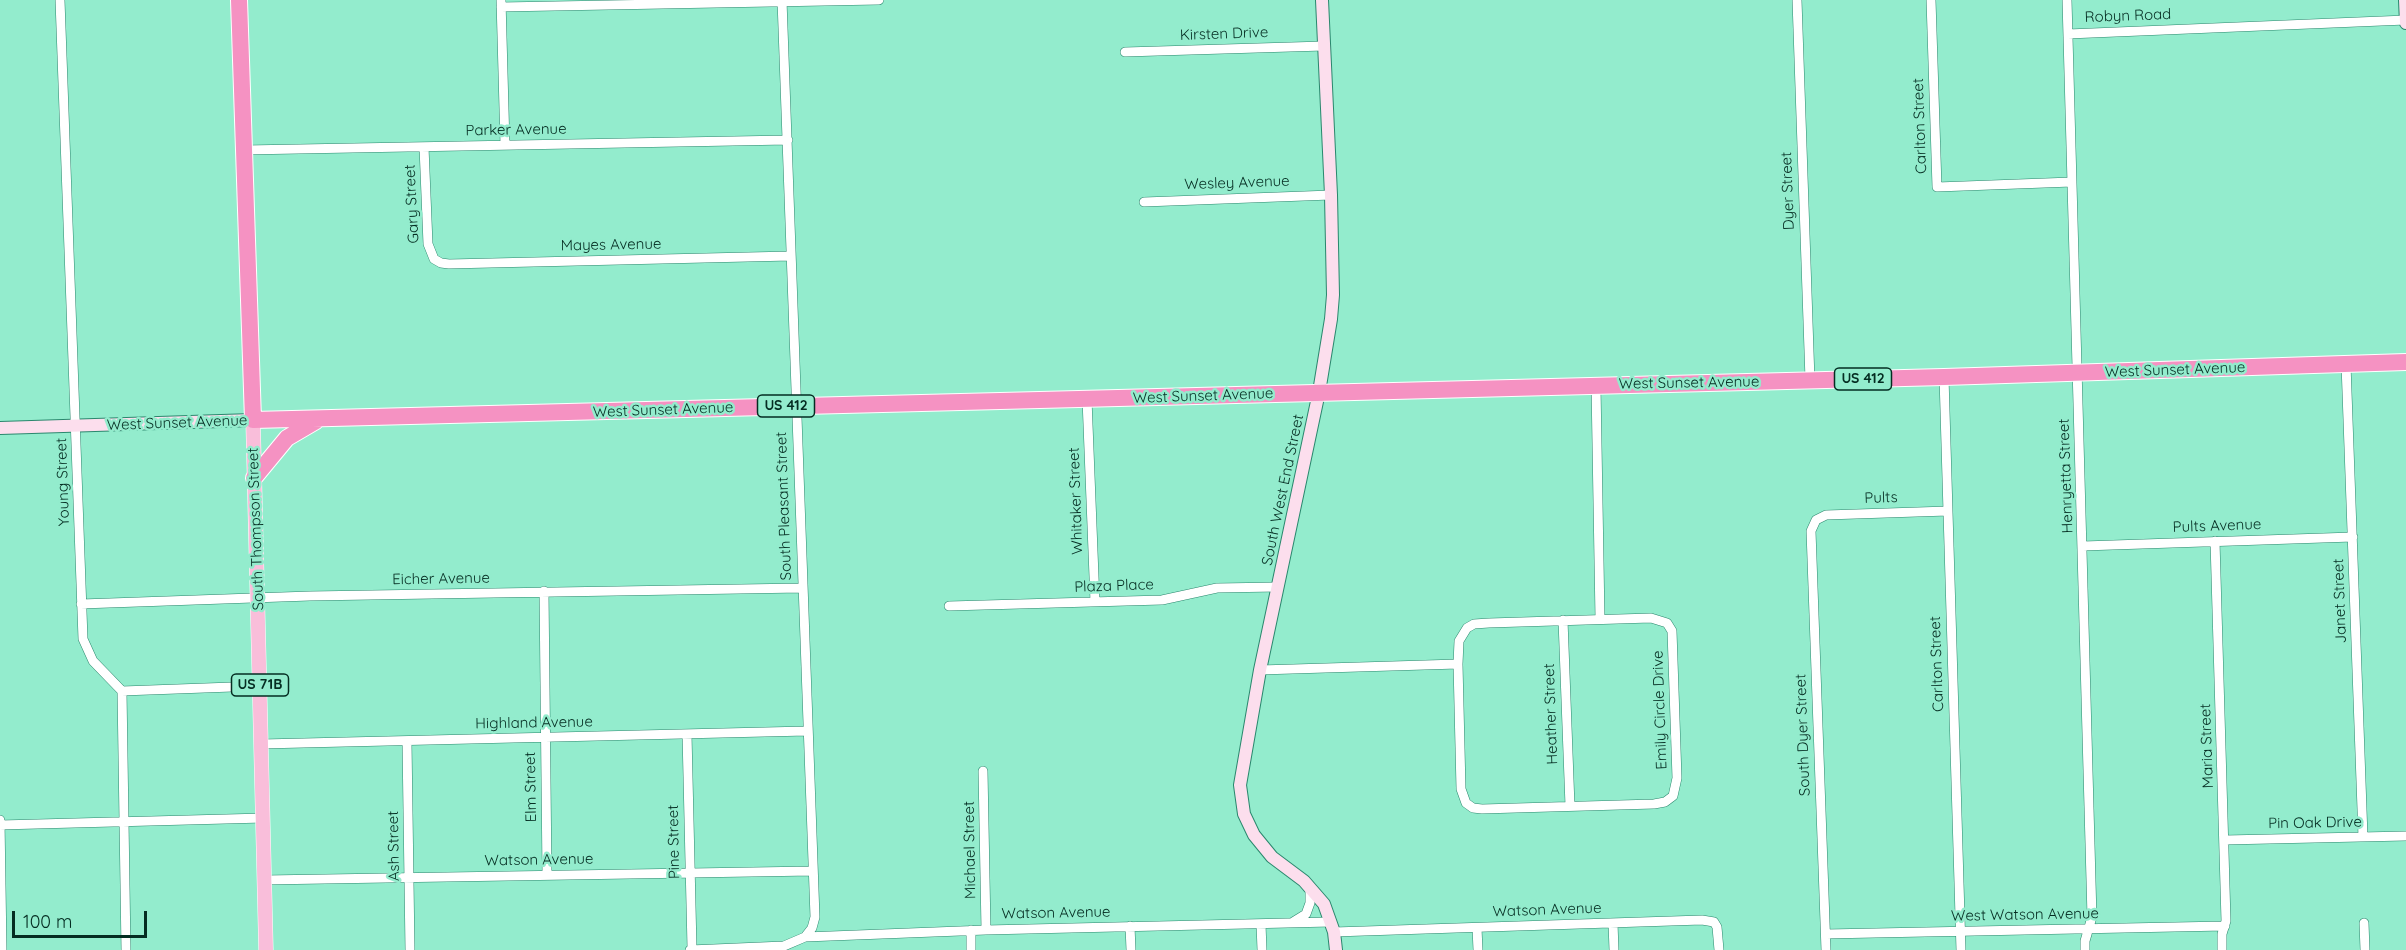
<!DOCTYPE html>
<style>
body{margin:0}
#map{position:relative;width:2406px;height:950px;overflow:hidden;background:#93eccd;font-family:Quicksand,sans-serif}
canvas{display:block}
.scale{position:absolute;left:12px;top:911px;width:135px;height:27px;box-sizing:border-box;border:3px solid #052d22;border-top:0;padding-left:8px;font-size:18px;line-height:21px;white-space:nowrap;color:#052d22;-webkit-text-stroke:4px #93eccd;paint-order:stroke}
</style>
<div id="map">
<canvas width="2406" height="950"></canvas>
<div class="scale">100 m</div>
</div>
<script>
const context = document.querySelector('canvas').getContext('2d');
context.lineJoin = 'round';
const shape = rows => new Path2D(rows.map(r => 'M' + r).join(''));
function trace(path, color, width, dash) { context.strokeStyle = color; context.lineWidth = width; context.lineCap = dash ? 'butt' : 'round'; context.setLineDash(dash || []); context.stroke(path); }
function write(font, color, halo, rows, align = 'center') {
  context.font = font + ' Quicksand,sans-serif'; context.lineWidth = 5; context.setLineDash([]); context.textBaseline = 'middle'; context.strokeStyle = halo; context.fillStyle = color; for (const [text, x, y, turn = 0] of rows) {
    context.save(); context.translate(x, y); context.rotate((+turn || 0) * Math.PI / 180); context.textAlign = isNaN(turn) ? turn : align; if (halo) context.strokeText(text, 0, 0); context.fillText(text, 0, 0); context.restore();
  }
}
const street = shape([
 [60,0,83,639,93,661,122,691,126,950],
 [501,0,505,145],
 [782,0,815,917,812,928,805,937],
 [1797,0,1810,380],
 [1931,0,1937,187,2072,182],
 [2067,0,2092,917,2085,941,2085,950],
 [501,7,879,0],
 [2068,34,2406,20],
 [1125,52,1324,46],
 [424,147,428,244,434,259,441,263,449,264,791,256],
 [245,150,788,140],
 [1144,202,1331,195],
 [2346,364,2363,837],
 [1944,377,1961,950],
 [1596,386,1600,619],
 [1087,399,1095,602],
 [2215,541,2226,921,2222,934,2222,950],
 [2083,546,2353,537],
 [544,591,547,875],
 [81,604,310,596,802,588],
 [949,606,1162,600,1217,588,1278,587],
 [1651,618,1667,623,1672,631,1677,778,1673,796,1665,802,1654,804,1482,809,1473,808,1466,803,1461,789,1458,664,1459,641,1467,628,1474,624,1489,623,1651,618],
 [1563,620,1570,806],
 [1260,670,1458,664],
 [122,691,260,686],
 [687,734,692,948],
 [407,742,410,950],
 [262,744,807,731],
 [983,771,986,930],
 [0,820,2,950],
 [0,825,264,818],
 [2225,840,2406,836],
 [265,880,813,871],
 [1293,922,1306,914,1310,903,1310,887],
 [1613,923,1614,950],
 [2364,923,2365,950],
 [1261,924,1262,950],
 [1130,926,1131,950],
 [1477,928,1478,950],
 [971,930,971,950],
 [1334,932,1702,920,1714,922,1717,927,1719,950],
 [1826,934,2225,926],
 [690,950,784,946,805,937,986,930,1331,922],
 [1826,950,1811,531,1816,520,1826,515,1948,511]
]);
const secondary = shape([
 [1322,0,1331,195,1333,295,1331,319,1319,392,1260,670,1240,785,1244,814,1254,835,1272,857,1304,881,1324,904,1334,932,1336,950],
 [2405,0,2406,23],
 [0,428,253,420]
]);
const primary = shape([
 [253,420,266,950]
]);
const highway = shape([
 [239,0,253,420,1944,377,2406,362],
 [254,478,287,438,316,421]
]);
trace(street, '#2a876d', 10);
trace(secondary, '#2a876d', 14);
trace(primary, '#fff', 15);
trace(highway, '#fff', 18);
trace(street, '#fff', 9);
trace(secondary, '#fcdeed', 12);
trace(primary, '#f9beda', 14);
trace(highway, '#f592c2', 16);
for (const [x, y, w] of [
 [1863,379,57],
 [786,406,57],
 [260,685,57]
]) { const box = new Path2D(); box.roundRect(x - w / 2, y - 11, w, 22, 4.5); context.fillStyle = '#93eccd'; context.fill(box); trace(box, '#052d22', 1.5); }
write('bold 14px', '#052d22', null, [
 ["US 412",1863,379],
 ["US 412",786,406],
 ["US 71B",260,685]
]);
write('15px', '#052d22', '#93eccd', [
 ["Robyn Road",2128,16,-2],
 ["Kirsten Drive",1224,34,-2],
 ["Carlton Street",1920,126,-92],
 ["Parker Avenue",516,130,-1],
 ["Wesley Avenue",1237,183,-2],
 ["Dyer Street",1788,191,-92],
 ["Gary Street",412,204,-93],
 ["Mayes Avenue",611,245,-1],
 ["West Sunset Avenue",2175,370,-2],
 ["West Sunset Avenue",1689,383,-1],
 ["West Sunset Avenue",1203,396,-2],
 ["West Sunset Avenue",663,410,-2],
 ["West Sunset Avenue",177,423,-2],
 ["Henryetta Street",2066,476,-92],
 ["Young Street",63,482,-92],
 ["South West End Street",1283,490,-78],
 ["Pults",1881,498,-2],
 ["Whitaker Street",1076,501,-92],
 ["South Pleasant Street",784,506,-92],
 ["Pults Avenue",2217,526,-2],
 ["South Thompson Street",256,529,-92],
 ["Eicher Avenue",441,579,-1],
 ["Plaza Place",1114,586,-2],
 ["Janet Street",2340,601,-92],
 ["Carlton Street",1937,664,-92],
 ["Emily Circle Drive",1660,710,-92],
 ["Heather Street",1551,714,-92],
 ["Highland Avenue",534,723,-1],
 ["South Dyer Street",1803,735,-92],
 ["Maria Street",2207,746,-92],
 ["Elm Street",531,787,-91],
 ["Pin Oak Drive",2315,823,-1],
 ["Pine Street",674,842,-91],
 ["Ash Street",394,846,-91],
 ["Michael Street",970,850,-91],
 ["Watson Avenue",539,860,-1],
 ["Watson Avenue",1547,910,-2],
 ["Watson Avenue",1056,913,-1],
 ["West Watson Avenue",2025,915,-1]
]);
</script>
